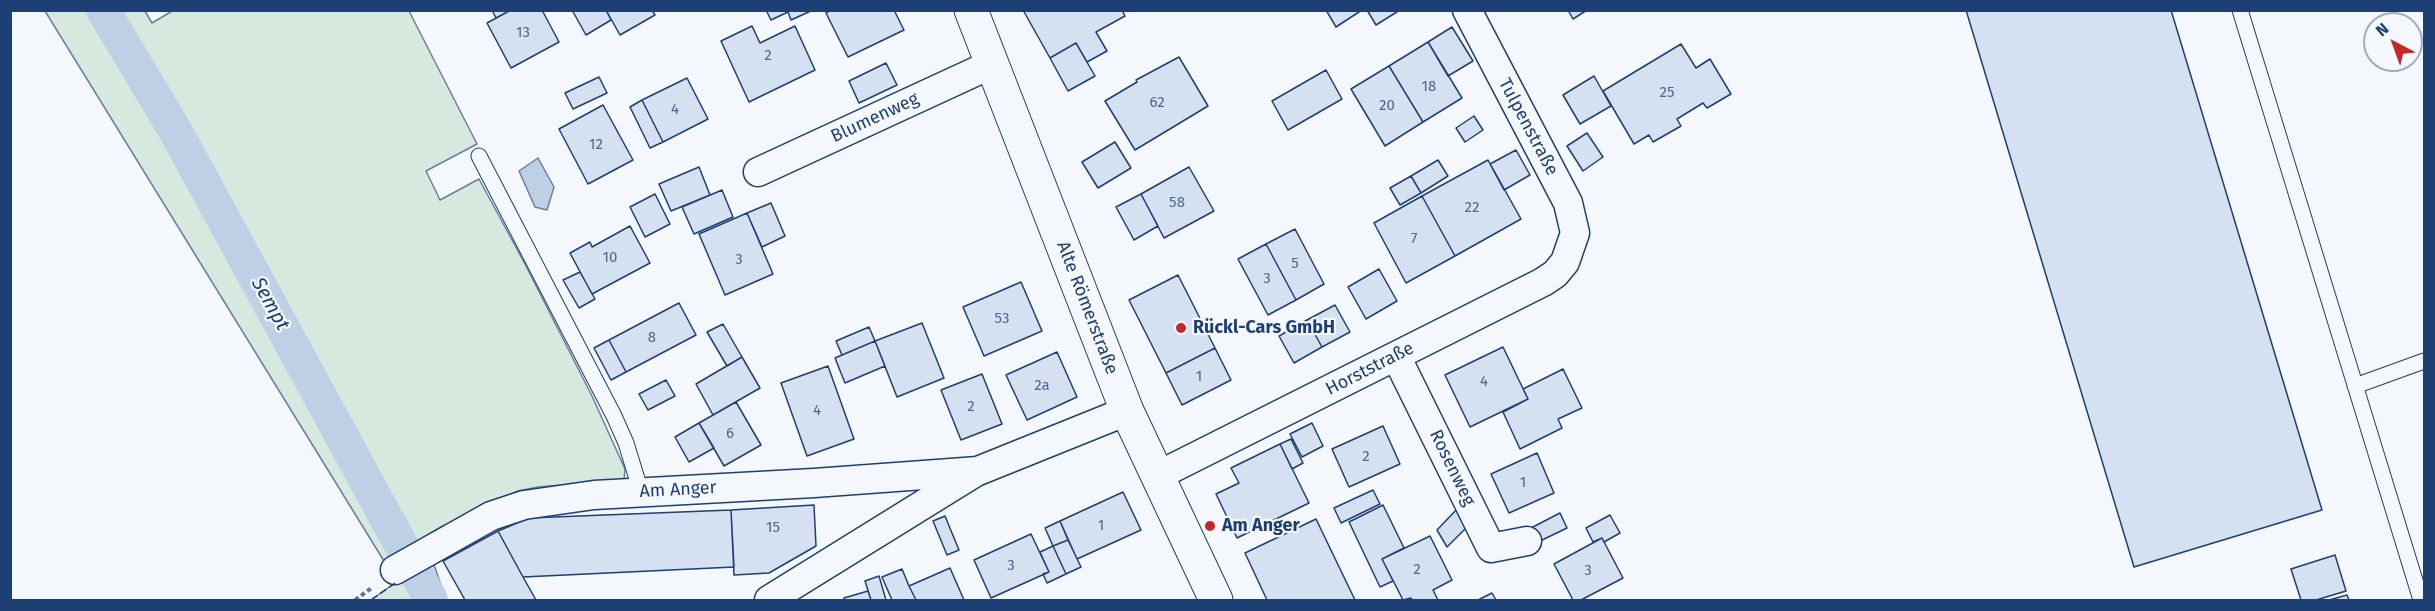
<!DOCTYPE html>
<meta charset="utf-8">
<style>
body{margin:0}
#map{position:relative;width:2435px;height:611px;overflow:hidden;background:#f4f7fb;font-family:"Fira Sans",sans-serif}
canvas{display:block}
.frame{position:absolute;inset:0;border:12px solid #1d3f73;pointer-events:none}
.north{position:absolute;left:2363px;top:12px;width:60px;height:60px;box-sizing:border-box;background:#f4f7fb;border:2px solid #9eadc5;border-radius:50%;rotate:319deg;font-size:16px;font-weight:700;line-height:24px;text-align:center;color:#1d3f73}
.north::after{content:'';display:block;margin:auto;width:21px;height:27px;background:#c62828;clip-path:polygon(50% 0,100% 100%,50% 72%,0 100%)}
</style>
<div id="map">
<canvas width="2435" height="611"></canvas>
<div class="frame"></div>
<div class="north">N</div>
</div>
<script>
const context = document.querySelector('canvas').getContext('2d');
context.lineJoin = 'round';
function paint(path, color) { context.fillStyle = color; context.fill(path, 'evenodd'); }
const shape = rows => new Path2D(rows.map(r => 'M' + r).join(''));
function trace(path, color, width, dash) { context.strokeStyle = color; context.lineWidth = width; context.lineCap = dash ? 'butt' : 'round'; context.setLineDash(dash || []); context.stroke(path); }
function write(font, color, halo, rows, align = 'center') {
  context.font = font + ' "Fira Sans",sans-serif'; context.lineWidth = 4.5; context.setLineDash([]); context.textBaseline = 'middle'; context.strokeStyle = halo; context.fillStyle = color; for (const [text, x, y, turn = 0] of rows) {
    context.save(); context.translate(x, y); context.rotate((+turn || 0) * Math.PI / 180); context.textAlign = isNaN(turn) ? turn : align; if (halo) context.strokeText(text, 0, 0); context.fillText(text, 0, 0); context.restore();
  }
}
const green = shape([
 [174,10,409,11,477,144,426,171,440,200,479,179,525,264,591,394,625,469,624,480,538,487,518,491,441,527,384,561,45,11,145,11,152,23,174,10],
 [433,562,442,588,441,600,371,600,395,583,433,562]
]);
paint(green, '#d7e8df');
trace(green, '#687fa3', 1.5);
const water = shape([
 [538,158,554,187,547,210,535,207,519,171,538,158]
]);
paint(water, '#bed0e5');
trace(water, '#687fa3', 1.5);
trace(shape([
 [103,10,176,132,431,600]
]), '#bed0e5', 34);
const building = shape([
 [492,10,511,10,496,18,492,10],
 [511,10,542,10,559,42,511,68,487,23,511,10],
 [572,10,606,10,611,20,586,35,572,10],
 [606,10,652,10,655,15,620,35,606,10],
 [766,10,813,10,791,20,788,12,771,20,766,10],
 [831,10,894,10,904,30,848,57,826,13,831,10],
 [1023,10,1122,10,1125,16,1096,32,1107,51,1087,62,1076,43,1050,58,1023,10],
 [1326,10,1362,10,1336,27,1326,10],
 [1367,10,1400,10,1376,25,1367,10],
 [1568,10,1587,10,1573,19,1568,10],
 [1966,10,2171,10,2322,510,2134,567,1966,10],
 [752,26,760,43,795,26,815,70,749,102,721,41,752,26],
 [1452,27,1473,61,1448,76,1428,42,1452,27],
 [1428,42,1462,98,1423,122,1389,66,1428,42],
 [1076,43,1095,76,1068,91,1050,58,1076,43],
 [1681,44,1696,68,1710,59,1731,94,1707,108,1703,103,1677,119,1681,126,1653,142,1649,135,1634,144,1603,91,1681,44],
 [1179,57,1208,106,1135,150,1105,101,1137,82,1136,80,1179,57],
 [886,63,897,85,859,103,849,81,886,63],
 [1389,66,1423,122,1385,146,1351,89,1389,66],
 [1326,70,1342,99,1288,130,1272,101,1326,70],
 [1594,76,1611,106,1580,124,1563,95,1594,76],
 [599,77,607,93,573,109,565,93,599,77],
 [687,78,708,119,663,142,642,100,687,78],
 [642,100,663,142,650,148,630,107,642,100],
 [603,105,633,160,588,184,559,129,603,105],
 [1474,116,1483,130,1465,142,1456,128,1474,116],
 [1587,133,1603,157,1583,171,1567,146,1587,133],
 [1115,142,1131,168,1098,188,1082,162,1115,142],
 [1516,150,1530,175,1504,190,1490,164,1516,150],
 [1438,160,1448,176,1421,193,1411,176,1438,160],
 [1488,160,1521,219,1455,256,1422,196,1488,160],
 [699,167,710,195,671,211,659,184,699,167],
 [1189,167,1214,211,1164,238,1141,194,1189,167],
 [1411,176,1421,193,1400,205,1390,188,1411,176],
 [722,190,733,217,694,234,682,207,722,190],
 [655,194,670,224,645,237,630,207,655,194],
 [1141,194,1158,226,1134,240,1116,207,1141,194],
 [1422,196,1455,256,1406,283,1374,223,1422,196],
 [771,203,785,236,762,247,747,213,771,203],
 [747,213,773,274,725,295,699,234,747,213],
 [630,226,650,263,592,294,570,253,590,242,592,247,630,226],
 [1295,229,1324,284,1296,300,1266,244,1295,229],
 [1266,244,1296,300,1268,315,1238,259,1266,244],
 [1379,269,1397,301,1366,319,1348,287,1379,269],
 [580,272,595,299,579,308,563,280,580,272],
 [1178,275,1215,348,1166,373,1129,300,1178,275],
 [1021,282,1042,331,984,356,963,307,1021,282],
 [679,303,696,335,626,372,609,340,679,303],
 [1335,305,1350,332,1322,347,1307,320,1335,305],
 [1307,320,1322,347,1294,363,1279,336,1307,320],
 [922,323,944,378,897,397,875,341,922,323],
 [723,324,742,357,727,366,707,332,723,324],
 [869,327,875,341,842,355,836,341,869,327],
 [609,340,626,372,611,380,594,348,609,340],
 [875,341,885,366,845,383,835,358,875,341],
 [1503,347,1528,399,1470,427,1445,375,1503,347],
 [1215,348,1231,380,1182,405,1166,373,1215,348],
 [1057,352,1077,397,1027,420,1006,375,1057,352],
 [742,357,760,388,713,415,696,384,742,357],
 [828,366,854,439,807,456,781,383,828,366],
 [1563,369,1582,408,1558,419,1562,428,1520,449,1503,412,1528,399,1523,389,1563,369],
 [982,374,1002,424,961,440,941,390,982,374],
 [666,380,675,396,648,410,639,394,666,380],
 [736,402,761,445,724,466,699,423,736,402],
 [699,423,714,448,689,462,675,437,699,423],
 [1312,423,1323,446,1302,457,1290,434,1312,423],
 [1383,426,1400,464,1349,487,1332,449,1383,426],
 [1291,439,1303,463,1292,469,1280,444,1291,439],
 [1280,444,1309,503,1237,538,1216,494,1239,483,1231,468,1280,444],
 [1537,453,1554,493,1509,513,1491,474,1537,453],
 [1373,490,1380,504,1341,523,1334,508,1373,490],
 [1123,492,1141,530,1077,559,1060,521,1123,492],
 [814,505,816,546,769,573,734,575,731,510,814,505],
 [1383,505,1404,548,1382,559,1393,581,1380,587,1349,522,1383,505],
 [1459,507,1468,526,1447,547,1437,530,1459,507],
 [731,510,734,567,523,577,498,531,529,518,731,510],
 [1560,513,1567,528,1538,542,1531,528,1560,513],
 [1610,515,1620,533,1604,542,1602,538,1593,542,1586,528,1610,515],
 [945,516,959,550,947,555,933,521,945,516],
 [1316,519,1355,600,1267,600,1245,553,1316,519],
 [1060,521,1068,540,1053,546,1045,528,1060,521],
 [498,531,523,577,536,600,465,600,443,561,498,531],
 [1031,534,1049,572,991,598,974,560,1031,534],
 [1430,536,1452,580,1433,590,1438,600,1412,600,1411,598,1403,600,1382,559,1430,536],
 [1602,538,1623,578,1581,600,1573,600,1554,564,1602,538],
 [1068,540,1081,567,1066,574,1053,546,1068,540],
 [1053,546,1066,574,1047,583,1043,574,1049,572,1040,552,1053,546],
 [2335,555,2346,591,2316,600,2301,600,2291,569,2335,555],
 [950,568,964,600,916,600,909,586,950,568],
 [902,569,909,586,916,600,892,600,882,577,902,569],
 [879,576,886,600,871,600,865,581,879,576],
 [868,591,871,600,844,600,844,598,868,591],
 [1492,593,1496,600,1478,600,1492,593],
 [2347,595,2349,600,2329,600,2347,595]
]);
paint(building, '#d5e0f0');
trace(building, '#1d3f73', 1.5);
const lane = shape([
 [2240,10,2421,600],
 [479,156,614,416,626,443,641,492],
 [2355,386,2424,361]
]);
const street = shape([
 [758,172,992,64],
 [1396,356,1491,548,1527,541],
 [1157,476,1543,282,1555,274,1565,262,1575,233,1568,203,1467,10],
 [395,570,491,516,524,505,594,495,814,483,978,471,1127,411],
 [769,600,974,473]
]);
const secondary = shape([
 [971,10,1127,411,1216,600]
]);
trace(lane, '#1d3f73', 17);
trace(street, '#1d3f73', 31);
trace(secondary, '#1d3f73', 35);
trace(shape([
 [355,600,373,587]
]), '#5e769c', 4, [4.5, 3]);
trace(lane, '#f4f7fb', 15);
trace(street, '#f4f7fb', 28);
trace(secondary, '#f4f7fb', 33);
trace(shape([
 [371,600,395,583]
]), '#1d3f73', 1.5, [8, 3]);
for (const [x, y, r, color] of [
 [1181,328,6,"#c62828"],
 [1210,526,6,"#c62828"]
]) { const dot = new Path2D(); dot.arc(x, y, r, 0, 2 * Math.PI); context.fillStyle = color; context.fill(dot); trace(dot, '#f4f7fb', 2); }
write('15px', '#4b6792', null, [
 ["13",523,33],
 ["2",768,56],
 ["18",1429,87],
 ["25",1667,93],
 ["62",1157,103],
 ["20",1387,106],
 ["4",675,110],
 ["12",596,145],
 ["58",1177,203],
 ["22",1472,208],
 ["7",1414,239],
 ["10",610,258],
 ["3",739,260],
 ["5",1295,264],
 ["3",1267,279],
 ["53",1002,319],
 ["8",652,338],
 ["1",1199,377],
 ["4",1484,382],
 ["2a",1042,386],
 ["2",971,407],
 ["4",817,411],
 ["6",730,434],
 ["2",1366,457],
 ["1",1523,483],
 ["1",1101,526],
 ["15",773,528],
 ["3",1011,566],
 ["2",1417,570],
 ["3",1588,571]
]);
write('18px', '#1d3f73', '#f4f7fb', [
 ["Blumenweg",875,118,-25],
 ["Tulpenstraße",1528,127,62],
 ["Alte Römerstraße",1087,308,69],
 ["Horststraße",1370,369,-27],
 ["Rosenweg",1452,468,64],
 ["Am Anger",678,490,-3]
]);
write('bold 18px', '#1d3f73', '#f4f7fb', [
 ["Rückl-Cars GmbH",1193,328],
 ["Am Anger",1222,526]
], 'left');
write('italic 20px', '#1d3f73', '#f4f7fb', [
 ["Sempt",270,304,61]
]);
</script>
